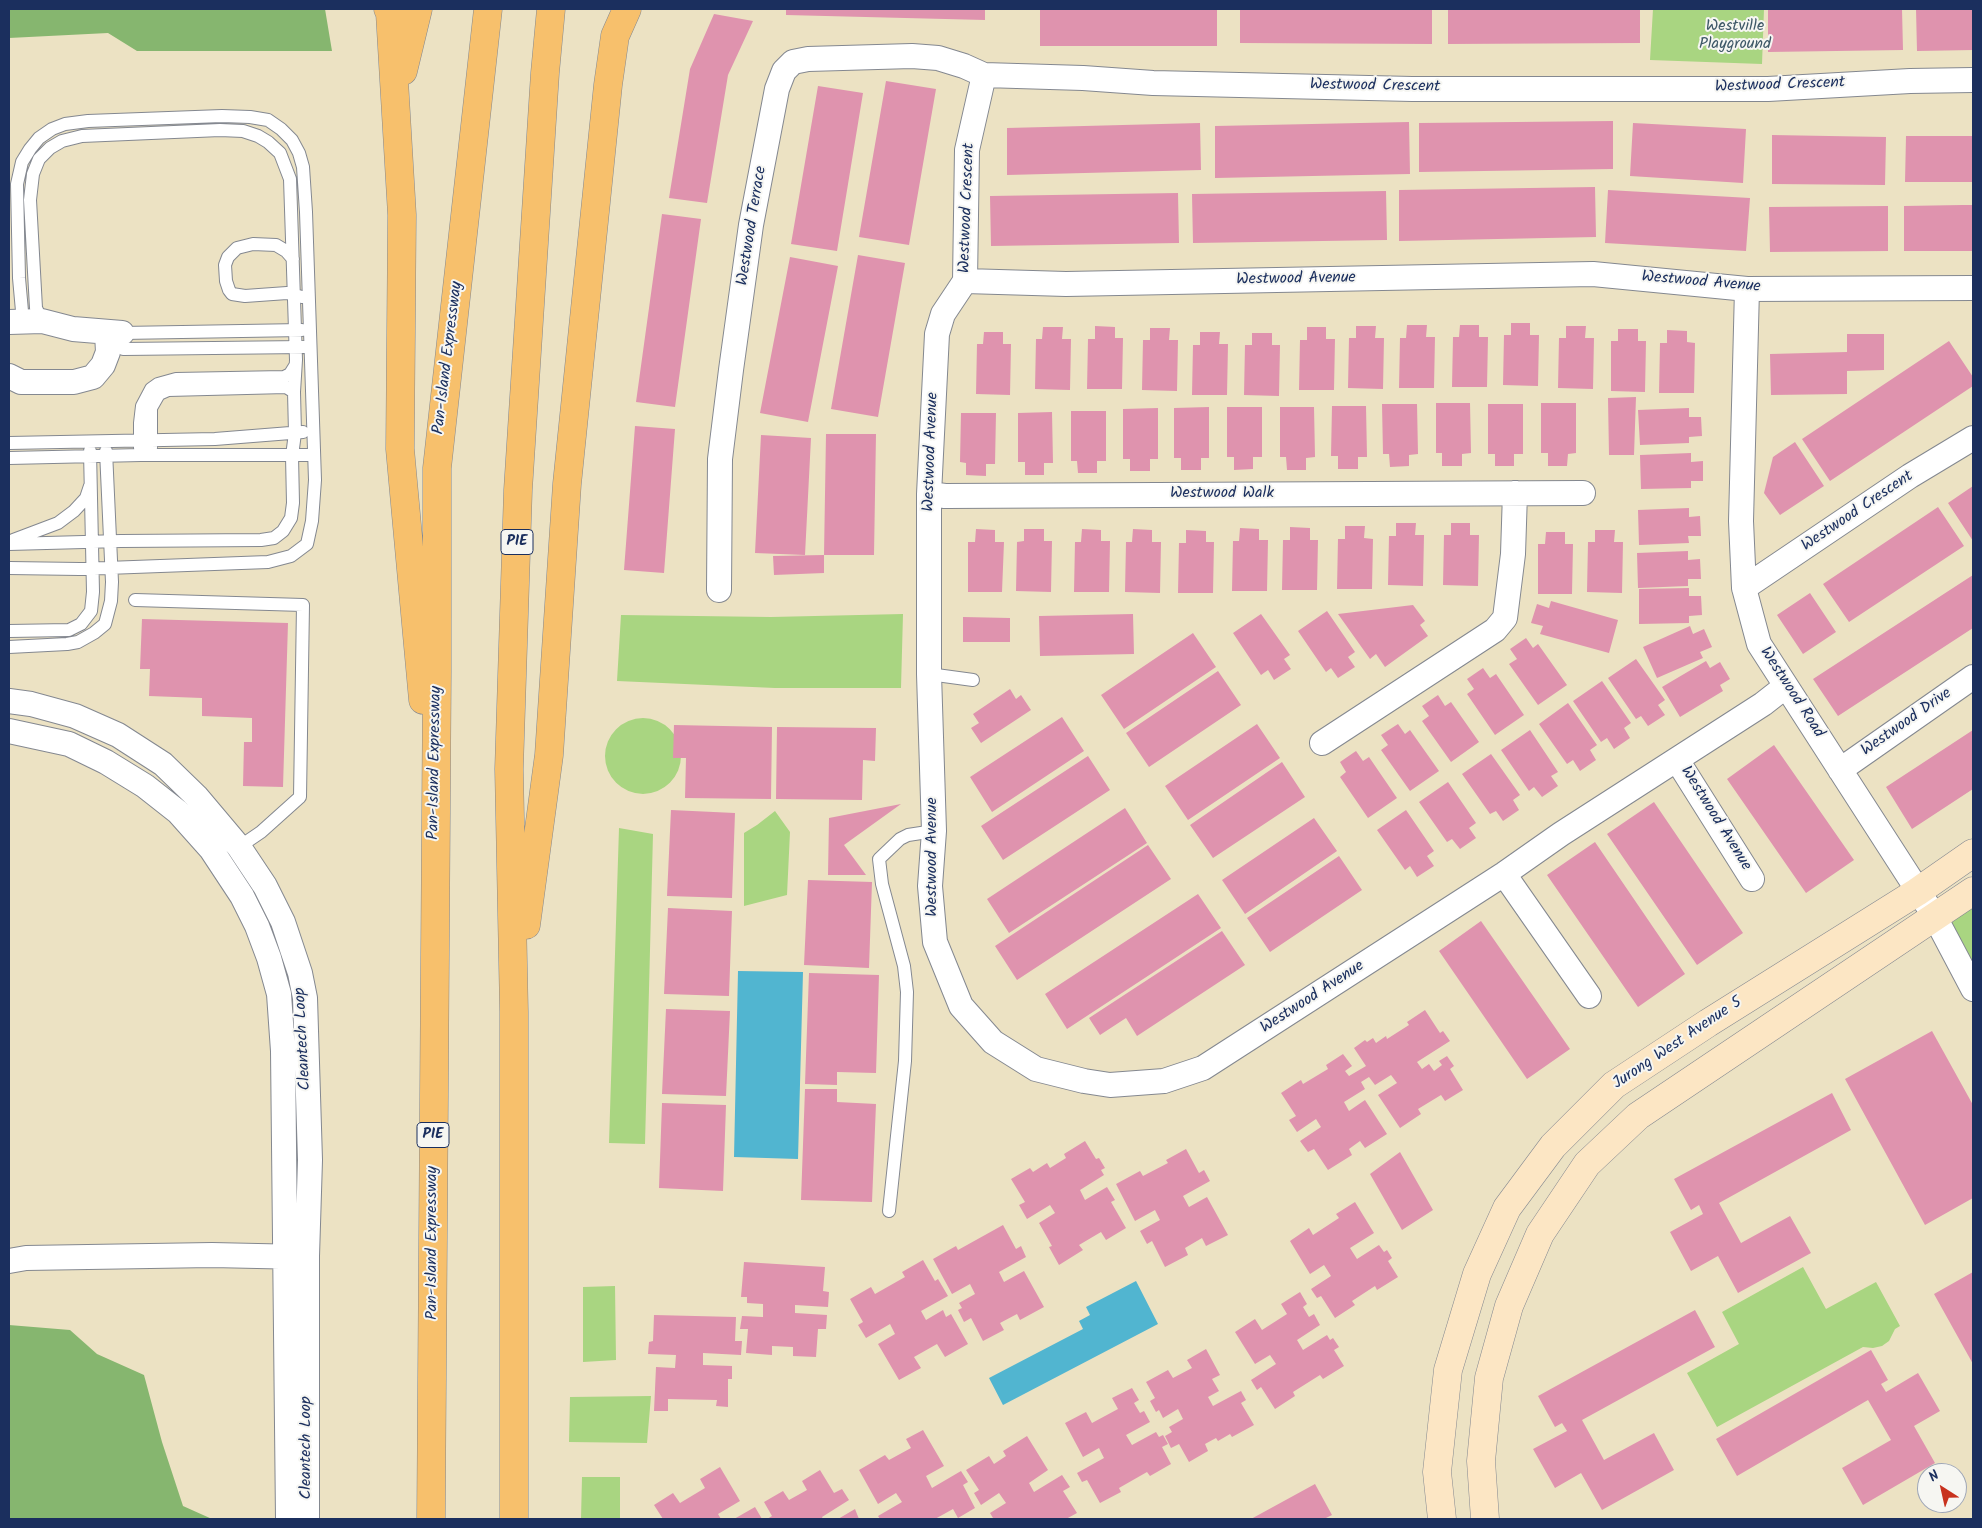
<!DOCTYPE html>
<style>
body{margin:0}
#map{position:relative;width:1982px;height:1528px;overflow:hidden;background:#ece2c3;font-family:Kalam,sans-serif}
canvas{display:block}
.frame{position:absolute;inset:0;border:10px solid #1b2f5e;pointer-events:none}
.north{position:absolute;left:1917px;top:1463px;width:50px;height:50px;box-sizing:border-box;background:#f6f6f2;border:1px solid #9ea6b7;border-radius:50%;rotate:325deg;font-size:14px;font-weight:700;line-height:20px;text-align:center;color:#1b2f5e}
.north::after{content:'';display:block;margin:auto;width:18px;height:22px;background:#c8321e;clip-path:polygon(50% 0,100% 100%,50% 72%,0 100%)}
</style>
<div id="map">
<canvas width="1982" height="1528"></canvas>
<div class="frame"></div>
<div class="north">N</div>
</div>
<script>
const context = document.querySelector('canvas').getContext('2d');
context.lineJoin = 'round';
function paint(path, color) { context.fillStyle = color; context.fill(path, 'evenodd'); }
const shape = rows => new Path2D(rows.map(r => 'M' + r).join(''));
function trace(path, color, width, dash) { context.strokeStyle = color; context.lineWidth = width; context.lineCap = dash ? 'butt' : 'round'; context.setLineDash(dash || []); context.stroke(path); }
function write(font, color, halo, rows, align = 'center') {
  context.font = font + ' Kalam,sans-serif'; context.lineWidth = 4; context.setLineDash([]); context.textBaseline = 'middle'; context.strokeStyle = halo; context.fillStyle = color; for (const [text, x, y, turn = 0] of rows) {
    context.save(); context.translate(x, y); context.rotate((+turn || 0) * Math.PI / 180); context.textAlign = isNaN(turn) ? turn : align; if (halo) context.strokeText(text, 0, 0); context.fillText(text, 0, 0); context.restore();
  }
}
paint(shape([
 [1653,9,1764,9,1762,64,1650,60],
 [903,614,901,688,775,688,617,681,621,615,771,617],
 '605 756a38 38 0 1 1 76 0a38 38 0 1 1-76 0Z',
 [775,811,790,832,787,895,744,906,744,833,757,825],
 [619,828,653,834,645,1144,609,1143],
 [1973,892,1973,988,1935,917],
 [1803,1267,1826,1309,1876,1282,1900,1326,1895,1329,1889,1341,1882,1346,1873,1348,1863,1347,1717,1427,1687,1373,1739,1344,1722,1312],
 [615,1286,616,1360,583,1362,583,1287],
 [651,1396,647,1443,569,1442,570,1397],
 [582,1477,620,1477,620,1519,581,1519]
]), '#a9d581');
paint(shape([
 [9,9,325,9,332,51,137,51,108,33,9,38],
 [9,1325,70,1330,97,1354,144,1375,162,1442,183,1506,212,1519,9,1519]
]), '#86b66f');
paint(shape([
 [738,971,803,972,798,1159,734,1157],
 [1136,1281,1158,1324,1003,1405,989,1378,1083,1329,1079,1321,1090,1315,1086,1307]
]), '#51b5d0');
paint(shape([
 [786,9,985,9,985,20,786,15],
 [1040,9,1217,9,1217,46,1040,46],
 [1240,9,1432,9,1432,44,1240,43],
 [1448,9,1640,9,1640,43,1448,44],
 [1768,9,1902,9,1903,50,1768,52],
 [1916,9,1973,9,1973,50,1917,51],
 [714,14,753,21,728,75,707,203,669,198,690,69],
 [886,81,936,89,909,245,859,237],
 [818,86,863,93,837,251,791,244],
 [1613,121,1613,169,1419,172,1419,123],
 [1409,122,1410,174,1215,178,1215,126],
 [1200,123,1201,170,1007,175,1007,128],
 [1633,123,1746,129,1743,183,1630,176],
 [1772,135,1886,137,1885,185,1772,184],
 [1906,136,1973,136,1973,182,1905,182],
 [1595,187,1596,237,1399,241,1399,190],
 [1608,190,1750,198,1746,251,1605,243],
 [1386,191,1387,240,1193,243,1192,194],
 [1178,193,1179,243,991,246,990,196],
 [1962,205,1973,205,1973,251,1904,251,1904,206],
 [1888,206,1888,251,1770,252,1769,207],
 [662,214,701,219,675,407,636,402],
 [858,255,905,263,878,417,831,409],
 [790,257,838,266,808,422,760,413],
 [1511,323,1530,323,1530,335,1539,335,1538,386,1503,385,1504,335,1511,335],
 [1407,325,1427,325,1426,337,1435,337,1434,388,1399,388,1400,338,1406,338],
 [1460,325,1479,325,1479,337,1488,337,1487,387,1452,387,1453,337,1459,337],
 [1095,326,1115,327,1115,338,1123,338,1122,389,1087,389,1088,339,1095,339],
 [1356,326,1376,326,1375,338,1384,338,1383,389,1348,388,1349,338,1356,338],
 [1566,326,1586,326,1585,338,1594,338,1593,389,1558,388,1559,338,1566,338],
 [1043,327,1063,327,1062,339,1071,339,1070,390,1035,389,1036,339,1042,339],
 [1307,327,1326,327,1326,339,1335,339,1334,390,1299,390,1300,340,1307,340],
 [1150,328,1170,328,1169,340,1178,340,1177,391,1142,390,1143,340,1150,340],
 [1618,329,1638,329,1638,341,1646,341,1645,392,1611,391,1611,341,1618,341],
 [1667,330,1687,331,1687,342,1695,343,1694,393,1659,393,1660,343,1667,343],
 [984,332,1003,332,1003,344,1011,344,1010,395,976,394,977,344,983,344],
 [1200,332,1220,332,1219,344,1228,344,1227,395,1192,395,1193,345,1200,345],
 [1252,333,1272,333,1272,345,1280,345,1279,396,1244,395,1245,345,1252,345],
 [1847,334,1884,334,1884,370,1847,371,1847,394,1771,395,1770,354,1847,352],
 [1949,341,1973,377,1973,386,1830,481,1802,439],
 [1636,397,1634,455,1609,455,1608,398],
 [1436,403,1470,403,1471,453,1462,454,1462,466,1442,466,1442,453,1436,453],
 [1541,403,1576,403,1576,453,1568,454,1567,466,1548,466,1548,453,1541,453],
 [1382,404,1417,404,1418,454,1409,455,1409,466,1390,467,1389,454,1383,454],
 [1488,404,1523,404,1523,454,1514,454,1514,466,1495,466,1495,454,1488,454],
 [1332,406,1366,406,1367,457,1358,457,1358,469,1338,469,1338,456,1331,456],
 [1209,407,1209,458,1201,458,1201,470,1181,470,1181,458,1174,458,1174,408],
 [1227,407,1262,407,1262,457,1253,457,1253,469,1234,470,1234,457,1227,457],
 [1280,407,1314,407,1315,457,1306,458,1306,470,1287,470,1286,457,1280,457],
 [1158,408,1158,459,1150,459,1150,471,1130,471,1130,459,1123,459,1123,409],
 [1689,408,1689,417,1701,417,1702,436,1689,437,1689,443,1640,445,1638,410],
 [1071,411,1106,411,1106,461,1097,461,1097,473,1078,473,1077,461,1071,461],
 [1052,412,1053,463,1044,463,1044,475,1025,475,1025,462,1018,462,1018,413],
 [961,413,996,413,995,464,986,464,986,476,966,475,966,463,960,462],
 [635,426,675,429,664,573,624,570],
 [826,434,876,434,874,555,824,555],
 [761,435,811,438,805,555,755,553],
 [1795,442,1824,486,1780,515,1764,493,1773,457],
 [1691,453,1691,462,1703,461,1703,481,1691,481,1691,488,1641,489,1640,455],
 [1973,486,1973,541,1948,503],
 [1938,507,1964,546,1849,622,1823,584],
 [1689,508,1689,517,1700,516,1701,536,1688,536,1689,543,1639,545,1638,510],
 [1396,523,1416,523,1415,535,1424,535,1423,586,1388,585,1389,536,1396,536],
 [1451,523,1470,523,1470,535,1479,535,1478,586,1443,585,1444,535,1451,535],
 [1345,526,1365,526,1364,538,1373,539,1372,589,1337,589,1338,539,1345,539],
 [1290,527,1310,528,1310,540,1318,540,1317,590,1282,590,1283,540,1290,540],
 [1240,528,1259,529,1259,540,1268,540,1267,591,1232,591,1233,541,1239,541],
 [976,529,995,530,995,542,1004,542,1002,592,968,592,968,542,975,542],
 [1024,529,1044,529,1044,541,1052,541,1051,592,1016,591,1017,542,1024,541],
 [1082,529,1101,530,1101,541,1110,541,1109,592,1074,592,1075,542,1081,542],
 [1133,529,1152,530,1152,542,1161,542,1160,593,1125,592,1126,542,1132,542],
 [1186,530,1206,531,1206,542,1214,542,1213,593,1178,593,1179,543,1186,543],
 [1595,530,1615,530,1614,542,1623,542,1622,593,1587,592,1588,542,1595,542],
 [1546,532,1565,532,1565,544,1573,544,1572,594,1538,594,1538,544,1545,544],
 [1688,551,1688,560,1700,559,1701,579,1688,579,1688,586,1638,588,1637,553],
 [824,555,824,573,774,575,773,556],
 [1973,575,1973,628,1838,716,1813,679],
 [1689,588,1689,596,1701,596,1702,615,1689,616,1689,623,1639,624,1639,589],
 [1810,593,1836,632,1803,654,1777,615],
 [1551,601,1618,620,1609,653,1540,634,1543,626,1531,623,1537,604,1549,608],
 [1413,605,1425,621,1420,625,1428,636,1385,667,1376,654,1370,659,1338,614],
 [1327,611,1355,652,1348,657,1355,667,1338,678,1331,668,1326,672,1298,631],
 [1133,614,1134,654,1040,656,1039,616],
 [1261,614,1290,655,1284,659,1291,669,1274,680,1268,670,1261,675,1233,633],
 [963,617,1010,618,1010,642,963,642],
 [142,619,288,623,283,787,243,786,244,742,252,742,252,718,202,716,202,698,149,696,150,669,140,669],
 [1690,626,1693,634,1704,629,1712,647,1700,652,1703,658,1657,678,1643,647],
 [1193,633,1216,667,1124,729,1101,695],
 [1526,638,1533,648,1538,644,1567,685,1538,705,1509,664,1517,659,1510,649],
 [1636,659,1665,700,1658,705,1665,715,1648,726,1641,716,1636,719,1608,678],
 [1706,661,1710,668,1720,662,1730,679,1720,685,1723,691,1680,717,1662,687],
 [1483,668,1490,678,1496,674,1524,715,1495,735,1467,694,1474,689,1467,679],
 [1218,671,1241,705,1149,767,1126,733],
 [1602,681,1631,723,1624,728,1630,738,1614,749,1607,738,1601,742,1573,701],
 [1010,689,1016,699,1021,695,1031,710,981,743,971,728,979,723,973,714],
 [1438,695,1445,706,1451,702,1479,742,1451,762,1422,721,1429,716,1422,706],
 [1568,703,1597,745,1590,750,1596,760,1580,771,1573,760,1567,764,1539,724],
 [1062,717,1084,751,992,812,970,777],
 [1257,724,1280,758,1188,820,1165,786],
 [1398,724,1405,734,1410,730,1439,771,1410,791,1381,750,1388,745,1381,735],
 [674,725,772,727,771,799,685,798,686,758,673,758],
 [777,727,876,728,875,761,863,760,862,800,776,799],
 [1530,730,1558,772,1551,776,1558,786,1542,797,1534,787,1529,791,1501,750],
 [1973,730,1973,789,1912,829,1886,787],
 [1774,745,1854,860,1806,893,1727,779],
 [1356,751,1363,761,1369,757,1397,798,1368,818,1340,777,1346,772,1340,762],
 [1491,754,1520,795,1513,800,1519,810,1503,821,1496,811,1490,814,1462,774],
 [1088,756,1110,790,1003,860,981,826],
 [1282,762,1305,797,1213,858,1190,825],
 [1448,782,1476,823,1469,828,1476,838,1460,849,1452,839,1447,842,1419,802],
 [1654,802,1743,933,1697,965,1607,834],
 [901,804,844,845,866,875,828,875,829,818],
 [1125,808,1147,843,1009,933,987,899],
 [671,810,735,813,732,898,667,896],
 [1406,810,1434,851,1427,856,1434,866,1417,877,1410,866,1405,870,1377,830],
 [1314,818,1337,851,1245,914,1222,880],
 [1595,842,1685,974,1638,1007,1547,875],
 [1148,845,1171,879,1017,980,995,946],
 [1339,856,1362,890,1270,952,1247,918],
 [808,880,872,882,869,968,804,965],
 [1198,894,1221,928,1067,1029,1045,994],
 [668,908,732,911,729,996,664,994],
 [1481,921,1570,1049,1527,1079,1439,951],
 [1222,931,1245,965,1137,1036,1126,1018,1100,1035,1089,1018],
 [809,973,879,975,876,1073,837,1072,837,1085,805,1084],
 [666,1009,730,1011,726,1096,662,1094],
 [1425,1010,1440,1033,1443,1031,1450,1041,1417,1062,1422,1069,1429,1064,1434,1071,1442,1065,1439,1061,1447,1056,1454,1066,1450,1069,1463,1090,1445,1101,1441,1095,1418,1109,1421,1114,1400,1128,1378,1095,1397,1083,1391,1075,1375,1085,1369,1077,1361,1082,1365,1089,1344,1102,1349,1111,1365,1100,1387,1134,1365,1148,1360,1141,1349,1149,1352,1155,1328,1170,1314,1149,1308,1152,1300,1141,1321,1127,1316,1119,1297,1132,1289,1120,1296,1116,1281,1093,1301,1080,1303,1084,1328,1069,1326,1065,1343,1054,1352,1066,1345,1071,1349,1076,1366,1066,1354,1048,1365,1040,1367,1042,1373,1038,1376,1043,1386,1036,1387,1039,1409,1025,1407,1022],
 [1932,1031,1973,1105,1973,1198,1925,1225,1845,1079],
 [805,1089,837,1089,837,1102,876,1104,872,1202,801,1200],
 [1832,1093,1851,1130,1719,1203,1741,1243,1790,1216,1811,1253,1738,1293,1718,1256,1691,1271,1670,1232,1703,1214,1699,1205,1691,1210,1674,1179],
 [662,1103,726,1105,723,1191,659,1188],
 [1085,1141,1096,1159,1099,1158,1105,1168,1101,1170,1104,1175,1080,1190,1085,1200,1107,1187,1115,1200,1111,1202,1126,1228,1106,1240,1101,1232,1079,1245,1083,1250,1059,1265,1049,1247,1052,1246,1039,1223,1055,1213,1050,1205,1027,1219,1019,1205,1025,1202,1011,1179,1030,1168,1033,1172,1047,1163,1050,1168,1066,1158,1064,1154],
 [1186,1149,1199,1173,1204,1170,1210,1181,1183,1196,1189,1207,1207,1197,1228,1235,1206,1246,1202,1238,1185,1248,1188,1255,1165,1267,1152,1241,1147,1244,1140,1231,1160,1220,1155,1210,1135,1221,1116,1184,1140,1171,1143,1176,1168,1163,1166,1160],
 [1400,1152,1433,1210,1402,1230,1370,1174],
 [1355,1202,1374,1233,1350,1248,1357,1259,1379,1245,1384,1252,1387,1250,1392,1258,1388,1261,1398,1277,1377,1290,1375,1286,1352,1301,1355,1305,1335,1318,1321,1296,1317,1298,1311,1289,1331,1276,1324,1265,1310,1274,1290,1241,1309,1228,1313,1235,1339,1218,1336,1214],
 [1003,1225,1016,1249,1021,1246,1026,1257,999,1272,1004,1282,1024,1271,1044,1307,1020,1320,1017,1314,1000,1323,1004,1330,983,1341,971,1318,964,1322,958,1310,962,1308,959,1303,975,1294,970,1284,952,1294,933,1259,956,1246,958,1250],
 [923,1260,935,1281,938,1279,948,1296,921,1311,926,1320,943,1310,946,1317,951,1314,968,1344,945,1357,937,1344,914,1357,921,1368,899,1380,878,1344,895,1334,890,1324,866,1338,858,1325,863,1322,850,1299,871,1287,875,1294,905,1277,902,1272],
 [744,1262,825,1267,823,1291,829,1292,828,1307,795,1305,795,1313,827,1315,826,1329,818,1329,816,1357,793,1356,793,1347,772,1346,772,1355,746,1353,748,1329,740,1329,742,1316,763,1317,763,1304,747,1303,747,1297,741,1297],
 [1973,1272,1973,1364,1934,1294],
 [1300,1292,1307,1304,1303,1307,1309,1317,1314,1314,1320,1325,1297,1340,1303,1350,1327,1335,1330,1340,1333,1338,1339,1347,1334,1350,1344,1366,1323,1379,1320,1375,1293,1392,1295,1396,1275,1409,1261,1387,1257,1390,1251,1380,1276,1364,1270,1355,1255,1364,1235,1332,1255,1319,1262,1330,1287,1314,1281,1304],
 [1695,1310,1715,1347,1582,1420,1604,1460,1654,1433,1674,1470,1602,1510,1581,1473,1555,1488,1533,1449,1567,1431,1562,1423,1555,1427,1538,1396],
 [654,1315,736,1317,735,1341,742,1341,741,1355,703,1353,703,1365,732,1366,732,1379,728,1379,728,1407,716,1406,717,1400,668,1399,668,1411,654,1411,656,1367,675,1368,676,1355,648,1354,649,1342,653,1341],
 [1206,1349,1220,1375,1212,1379,1219,1391,1208,1397,1213,1406,1241,1391,1246,1400,1241,1403,1254,1425,1232,1437,1230,1434,1218,1441,1216,1438,1205,1444,1208,1451,1189,1462,1179,1444,1171,1448,1165,1436,1172,1432,1169,1427,1183,1419,1178,1409,1163,1418,1159,1410,1156,1412,1150,1401,1155,1398,1146,1382,1168,1370,1173,1378,1192,1368,1187,1360],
 [1871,1350,1888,1380,1881,1384,1886,1392,1918,1373,1940,1411,1914,1426,1935,1463,1863,1505,1842,1468,1891,1440,1868,1400,1737,1476,1716,1439],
 [1132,1388,1139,1400,1134,1403,1140,1413,1144,1411,1150,1422,1126,1435,1132,1445,1156,1432,1159,1437,1163,1435,1168,1444,1162,1447,1171,1464,1150,1476,1147,1472,1119,1488,1121,1492,1100,1503,1087,1480,1082,1482,1077,1473,1104,1458,1099,1448,1083,1457,1065,1423,1086,1412,1092,1423,1118,1409,1112,1398],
 [923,1430,944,1466,926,1476,932,1488,961,1471,968,1482,963,1485,975,1508,958,1518,953,1509,935,1519,880,1519,878,1516,902,1502,896,1493,878,1504,859,1470,885,1455,889,1460,911,1448,906,1439],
 [1027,1436,1048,1470,1029,1483,1034,1492,1062,1475,1070,1487,1063,1491,1077,1513,1066,1519,991,1519,993,1518,990,1513,1006,1503,999,1493,981,1505,974,1493,979,1490,966,1470,989,1456,994,1464,1006,1456,1003,1451],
 [720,1467,740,1501,718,1514,721,1519,663,1519,654,1505,673,1493,680,1503,705,1488,700,1479],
 [820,1470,834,1493,842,1489,849,1500,822,1517,823,1519,767,1519,772,1516,764,1502,783,1491,789,1500,807,1490,802,1481],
 [1315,1484,1332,1515,1324,1519,1251,1519],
 [755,1507,762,1519,734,1519],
 [855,1509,859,1519,838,1519]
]), '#df93ae');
const lane = shape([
 [293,259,286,251,276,245,253,244,237,248,228,257,225,265,226,281,229,290,232,294,245,296,287,293,302,297],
 [122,333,302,330],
 [123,349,304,347],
 [9,443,215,439,303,432],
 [140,448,140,423,142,406,151,389,158,384,176,379,284,377,290,374,295,366],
 [151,448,151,408,159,394,168,390,286,387,294,392],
 [9,458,141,455,314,455],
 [13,540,58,523,74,511,86,498,90,486],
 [9,544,121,541,261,540,274,538,283,531,291,518,293,503,292,456,295,433,294,392,296,360,290,179,280,153,268,142,258,136,243,131,220,130,82,136,62,141,50,148,39,159,33,174,30,200,36,308,42,321],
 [9,568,80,569,268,562,291,556,307,544,312,521,315,480,306,212,303,167,299,153,292,140,281,129,268,120,250,117,222,116,88,121,65,124,52,129,39,138,30,149,22,162,17,184,19,278,23,322],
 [135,600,303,605,300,797,261,832,239,847],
 [9,631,69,630,81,624,91,611,93,592,90,451],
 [9,647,67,644,78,642,94,633,105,624,111,601,112,582,106,451],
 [929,674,973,680],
 [889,1211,905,1061,907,992,904,966,882,884,879,859,900,839,908,835,934,831]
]);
const street = shape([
 [965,281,943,314,937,334,929,494,929,674,934,831,930,886,935,942,961,1006,993,1042,1036,1069,1084,1081,1110,1085,1164,1081,1203,1068,1504,874,1561,834,1763,704,1786,686],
 [965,281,1066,284,1593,274,1747,289,1973,288],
 [965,281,967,150,984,75],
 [1747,289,1741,521,1744,588,1759,644,1935,917,1973,989],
 [9,322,42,321,73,329,122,333],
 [9,376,21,382,74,382,93,377,103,365,108,352,107,333],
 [929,494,945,496,1583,493],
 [1744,588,1910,476,1973,438],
 [719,590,720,459,731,370,751,225,777,89,784,71,793,62,808,59,912,56,938,58,964,66,984,75,1083,78,1153,83,1412,89,1768,89,1910,81,1973,80],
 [9,701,31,704,75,716,118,735,163,764,196,796,239,847,265,886,283,922,300,973,305,998,310,1160,307,1256,307,1519],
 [9,731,69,744,106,762,145,786,178,812,211,849,242,896,257,926,269,958,279,994,283,1051,288,1519],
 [1322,743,1495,630,1505,618,1513,554,1515,493],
 [1677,760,1752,879],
 [1840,770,1973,677],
 [1504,874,1589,996],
 [9,1261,26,1258,212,1255,303,1257]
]);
const secondary = shape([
 [1442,1519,1437,1472,1448,1370,1477,1274,1507,1208,1553,1146,1614,1085,1708,1023,1917,892,1973,853],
 [1485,1519,1481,1461,1489,1378,1509,1306,1540,1234,1587,1164,1638,1116,1973,891]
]);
const highway = shape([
 [388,9,390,13,402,215,400,449,423,700],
 [403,71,418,9],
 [526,925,549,755,567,484,608,85,615,36,627,9],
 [431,1519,437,671,437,468,488,9],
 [514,1519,514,1012,509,769,518,490,545,73,551,9]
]);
trace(lane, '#848890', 14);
trace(street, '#848890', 26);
trace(secondary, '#848890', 29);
trace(highway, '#848890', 29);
trace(lane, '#fff', 12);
trace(street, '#fff', 24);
trace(secondary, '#fce6c4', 28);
trace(highway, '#f7c06c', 28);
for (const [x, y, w] of [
 [517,542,32],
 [433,1135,32]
]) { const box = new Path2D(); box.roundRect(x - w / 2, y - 12.5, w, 25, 4); context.fillStyle = '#f6f6f2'; context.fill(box); trace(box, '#1b2f5e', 1); }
write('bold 15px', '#1b2f5e', null, [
 ["PIE",517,542],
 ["PIE",433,1135]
]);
write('16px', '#3e5867', '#f6f6f2', [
 ["Westville",1735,27],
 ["Playground",1735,45]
]);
write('16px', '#1b2f5e', '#f6f6f2', [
 ["Westwood Crescent",1780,86,-2],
 ["Westwood Crescent",1375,87,1],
 ["Westwood Crescent",968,208,-88],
 ["Westwood Terrace",753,226,-81],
 ["Westwood Avenue",1296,280,-1],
 ["Westwood Avenue",1701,283,5],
 ["Pan-Island Expressway",449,358,-83],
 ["Westwood Avenue",932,452,-88],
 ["Westwood Walk",1222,494],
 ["Westwood Crescent",1858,512,-34],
 ["Westwood Road",1791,693,57],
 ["Westwood Drive",1907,723,-35],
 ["Pan-Island Expressway",436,763,-89],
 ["Westwood Avenue",1715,819,58],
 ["Westwood Avenue",933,857,-90],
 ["Westwood Avenue",1313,998,-33],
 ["Cleantech Loop",304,1039,-93],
 ["Jurong West Avenue 5",1678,1044,-34],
 ["Pan-Island Expressway",433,1243,-90],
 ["Cleantech Loop",307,1448,-90]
]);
</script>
